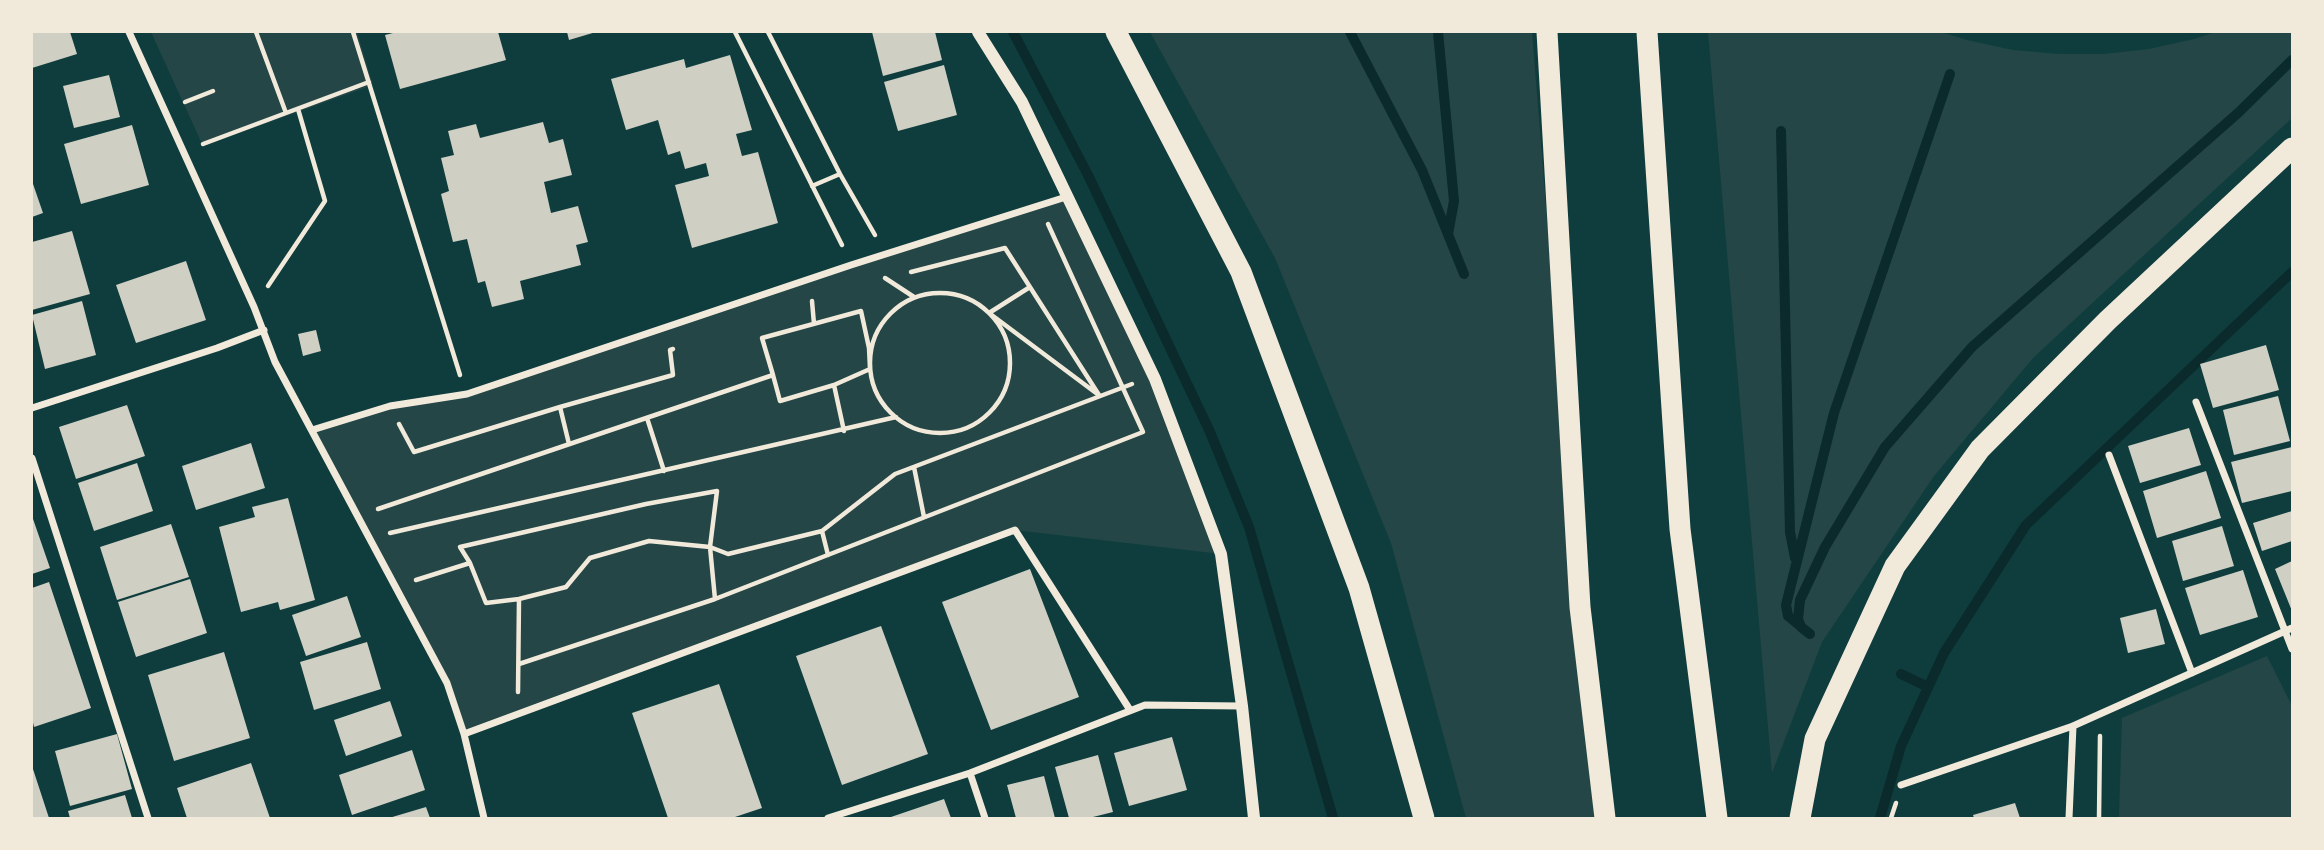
<!DOCTYPE html>
<style>
body{margin:0}
#map{position:relative;width:2324px;height:850px;overflow:hidden;background:#0f3d3e;font-family:Signika,sans-serif}
canvas{display:block}
.frame{position:absolute;inset:0;border:33px solid #f1e9da;pointer-events:none}
</style>
<div id="map">
<canvas width="2324" height="850"></canvas>
<div class="frame"></div>
</div>
<script>
const context = document.querySelector('canvas').getContext('2d');
context.lineJoin = 'round';
function paint(path, color) { context.fillStyle = color; context.fill(path, 'evenodd'); }
const shape = rows => new Path2D(rows.map(r => 'M' + r).join(''));
function trace(path, color, width, dash) { context.strokeStyle = color; context.lineWidth = width; context.lineCap = dash ? 'butt' : 'round'; context.setLineDash(dash || []); context.stroke(path); }
paint(shape([
 [151,32,357,32,373,85,203,146],
 [1150,32,1532,32,1595,818,1466,818,1391,543,1275,258],
 [1708,32,1941,32,1967,40,2013,50,2058,54,2104,54,2149,49,2194,39,2216,32,2292,32,2292,118,2033,358,1934,476,1822,642,1772,773],
 [1066,197,1155,379,1221,554,1015,530,464,734,447,683,312,430,390,406,467,394],
 [2267,656,2292,706,2292,818,2119,818,2122,718]
]), '#244646');
trace(shape([
 [1013,32,1088,175,1210,432,1249,527,1333,818],
 [1350,32,1422,170,1464,274],
 [1438,32,1454,201,1448,234],
 [1781,131,1790,532,1795,558],
 [1799,625,1788,616,1786,605,1834,413,1950,74],
 [1810,634,1801,627,1798,619,1800,600,1825,547,1885,447,1972,347,2238,113,2292,60],
 [1901,674,1928,687],
 [1880,818,1901,746,1944,653,2026,525,2292,272]
]), '#0a2a2b', 10);
paint(shape([
 [32,32,70,32,77,54,32,68],
 [397,32,498,32,506,60,400,89,385,35],
 [567,32,596,32,569,40],
 [872,32,935,32,942,60,883,76],
 [730,55,752,130,736,134,742,156,758,152,778,223,692,248,675,185,709,176,706,163,685,169,680,151,668,155,658,120,626,130,611,79,684,59,686,68],
 [944,65,957,115,898,131,884,82],
 [109,75,120,117,74,128,63,86],
 [543,122,549,143,563,139,572,175,544,182,551,213,578,206,588,242,576,245,581,265,520,281,524,299,492,307,485,281,478,283,467,239,453,242,441,194,449,191,441,158,454,155,448,131,476,124,480,138],
 [132,125,149,185,81,204,64,144],
 [32,181,43,213,32,217],
 [72,231,90,294,32,310,32,242],
 [186,261,206,320,136,343,116,285],
 [82,301,96,355,45,369,32,315],
 [316,330,321,351,303,356,298,334],
 [2266,345,2279,390,2213,408,2200,364],
 [2278,396,2290,441,2234,455,2223,410],
 [127,405,145,456,76,479,59,427],
 [2189,428,2201,465,2140,483,2128,446],
 [251,443,265,488,196,510,182,466],
 [2292,447,2292,491,2242,503,2231,462],
 [137,463,153,511,94,531,78,483],
 [2206,471,2221,518,2157,538,2143,491],
 [288,498,315,600,280,610,278,602,241,612,219,527,255,517,252,507],
 [2292,511,2292,541,2262,551,2253,523],
 [32,516,50,568,32,574],
 [171,524,189,577,117,600,100,547],
 [2222,526,2234,566,2183,581,2172,541],
 [2292,561,2292,611,2275,569],
 [1030,569,1079,697,991,730,942,602],
 [2243,570,2258,617,2200,635,2185,588],
 [190,579,207,633,136,657,118,602],
 [49,582,91,708,34,727,32,718,32,588],
 [347,596,361,637,306,656,292,615],
 [2156,609,2165,644,2128,653,2120,618],
 [881,626,928,754,842,785,796,656],
 [367,642,381,689,314,710,300,662],
 [224,652,250,738,174,761,148,675],
 [719,684,762,808,732,818,668,818,632,713],
 [390,701,402,736,346,756,334,720],
 [117,734,132,789,70,806,55,751],
 [1172,737,1187,790,1129,806,1114,753],
 [412,750,425,790,352,815,339,775],
 [1098,755,1113,812,1089,818,1069,818,1055,767],
 [251,763,270,818,187,818,177,788],
 [32,766,49,818,32,818],
 [1044,776,1055,818,1016,818,1007,785],
 [125,795,132,818,70,818,68,811],
 [944,799,951,818,888,818],
 [2015,803,2020,818,1974,818,1973,815],
 [426,807,430,818,389,818]
]), '#cfcfc3');
trace(shape([
 [256,32,286,113],
 [353,32,460,375],
 [735,32,842,245],
 [768,32,840,174,875,235],
 [185,102,213,91],
 [203,144,369,82],
 [812,186,840,174],
 [911,272,1005,248,1099,395],
 [885,278,914,297],
 [268,286,325,201,298,109],
 [1030,287,989,313,1096,393],
 '870 363a70 70 0 1 1 140 0a70 70 0 1 1-140 0Z',
 [812,301,814,324],
 [834,385,844,431],
 [560,407,673,375,670,350,673,349],
 [647,418,664,471],
 [399,424,414,452,560,407,569,444],
 [914,467,924,517],
 [378,509,773,375,780,401,834,385,870,369,869,348,861,311,762,338,773,375],
 [822,531,828,555],
 [390,533,896,417],
 [470,563,460,547,646,504,717,491,710,547,715,599],
 [416,580,470,563,486,603,519,599,518,692],
 [519,599,566,587,590,558,649,541,710,547,728,554,822,531,895,474,1132,384],
 [519,664,715,599,1143,432,1048,224],
 [1891,818,1896,803],
 [2099,818,2100,736]
]), '#f1e9da', 4.5);
trace(shape([
 [129,32,254,307,275,362,447,683,464,734,484,818],
 [2196,402,2292,649],
 [32,408,217,348,264,330],
 [312,430,390,406,467,394,851,265,1066,197],
 [2109,455,2192,673],
 [32,458,148,818],
 [464,734,1015,530,1130,710],
 [970,773,985,818],
 [1901,785,2073,726,2292,628],
 [828,818,970,773,1145,705,1242,706],
 [2069,818,2073,726]
]), '#f1e9da', 7);
trace(shape([
 [978,32,1022,102,1155,379,1221,554,1242,706,1254,818]
]), '#f1e9da', 12);
trace(shape([
 [1116,32,1241,272,1359,588,1424,818],
 [1547,32,1580,607,1605,818],
 [1647,32,1680,529,1717,818],
 [1800,818,1815,739,1895,566,1980,449,2108,320,2292,148]
]), '#f1e9da', 21);
</script>
